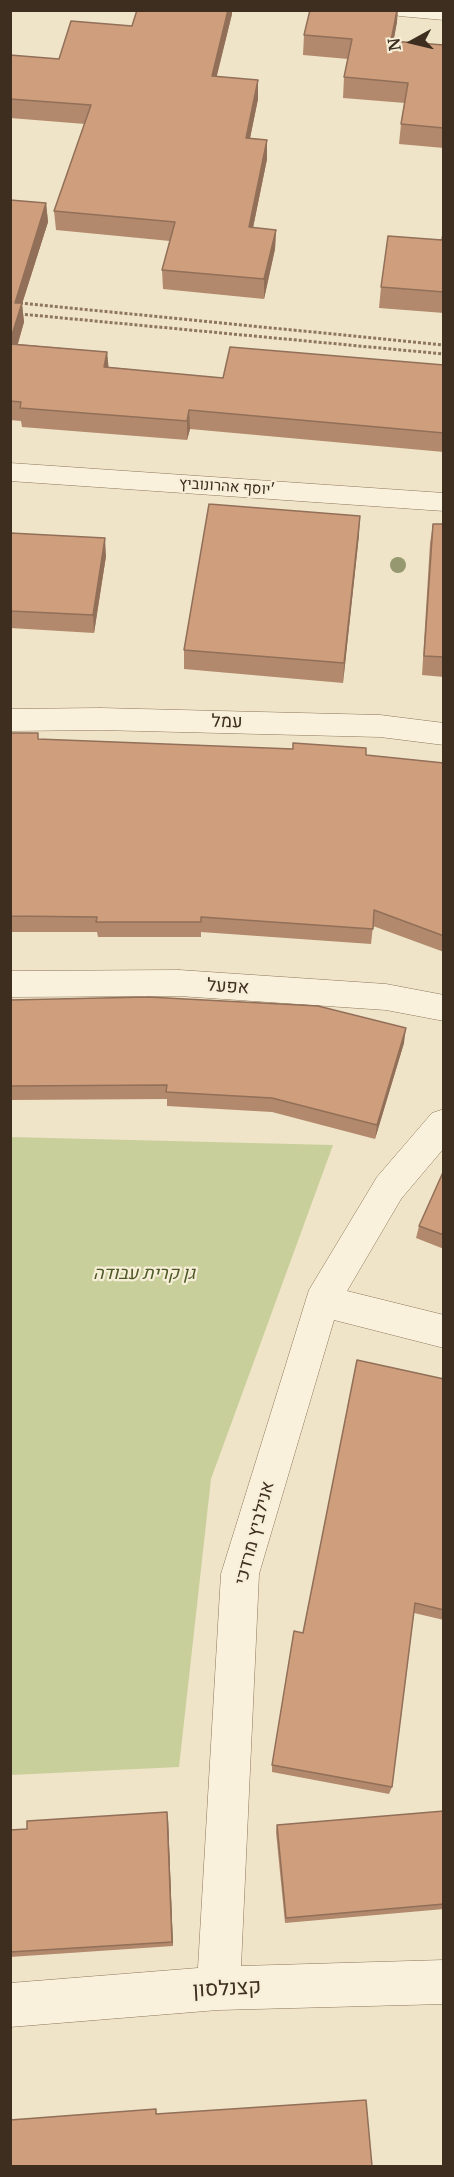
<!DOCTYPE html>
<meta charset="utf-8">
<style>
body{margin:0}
#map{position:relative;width:454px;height:2177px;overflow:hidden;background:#f0e4c8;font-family:Merriweather,serif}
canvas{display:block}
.frame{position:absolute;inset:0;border:12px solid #3d2e20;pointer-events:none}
.north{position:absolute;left:382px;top:12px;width:60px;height:60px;-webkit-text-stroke:4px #f7eed8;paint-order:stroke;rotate:262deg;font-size:16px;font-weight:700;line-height:24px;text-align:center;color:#3d2e20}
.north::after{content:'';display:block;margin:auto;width:21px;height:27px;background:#3d2e20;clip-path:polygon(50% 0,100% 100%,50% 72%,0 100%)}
</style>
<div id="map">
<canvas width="454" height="2177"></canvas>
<div class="frame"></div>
<div class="north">N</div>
</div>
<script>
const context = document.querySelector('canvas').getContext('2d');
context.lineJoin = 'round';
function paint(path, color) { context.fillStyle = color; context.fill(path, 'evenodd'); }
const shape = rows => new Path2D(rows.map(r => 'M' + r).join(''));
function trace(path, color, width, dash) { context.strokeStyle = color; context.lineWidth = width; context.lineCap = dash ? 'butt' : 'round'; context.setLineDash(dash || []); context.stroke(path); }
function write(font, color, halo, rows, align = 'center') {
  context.font = font + ' Merriweather,Heebo,serif'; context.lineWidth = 4.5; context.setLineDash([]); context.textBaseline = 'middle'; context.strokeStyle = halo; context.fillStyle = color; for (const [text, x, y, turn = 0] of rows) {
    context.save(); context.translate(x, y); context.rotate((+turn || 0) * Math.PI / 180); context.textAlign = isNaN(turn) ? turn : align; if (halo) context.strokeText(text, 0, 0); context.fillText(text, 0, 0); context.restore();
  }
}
paint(shape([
 [10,1137,333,1145,211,1479,179,1767,11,1775]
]), '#c9cf9b');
const minor = shape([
 [389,10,444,10,444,20,399,16,389,10],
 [10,463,444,493,444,511,10,481,10,463],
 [100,708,380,715,444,723,444,745,380,737,100,730,10,731,10,709,100,708],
 [179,970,386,984,444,995,444,1021,386,1010,179,996,10,997,10,971,179,970],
 [444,1109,444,1148,401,1199,347,1291,444,1315,444,1348,334,1320,259,1574,241,1966,444,1960,444,2004,218,2010,10,2027,10,1983,198,1968,221,1574,309,1290,377,1177,432,1113,444,1109]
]);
trace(minor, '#8d765c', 1);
trace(shape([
 [10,302,444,345],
 [10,313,444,354]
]), '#8d765c', 3, [3, 2]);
paint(minor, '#faf1dc');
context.fillStyle = '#96986f';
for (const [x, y] of [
 [398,565]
]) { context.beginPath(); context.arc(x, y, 8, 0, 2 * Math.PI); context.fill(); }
paint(shape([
 [232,14,216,77,258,99,250,138,267,140,267,159,253,228,276,230,275,249,264,299,163,289,162,270,170,241,56,230,54,211,85,124,10,118,10,55,59,59,132,26],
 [397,22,393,41,444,45,444,148,399,144,401,124,405,103,343,98,344,77,348,59,303,55,304,35],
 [10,200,46,203,48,222,22,304,24,322,18,344,107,352,108,367,223,378,444,365,444,452,190,429,187,440,22,427,21,421,10,420],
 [444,226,444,313,379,308,381,287,442,240],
 [433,524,444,524,444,677,422,675,430,543],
 [10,533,106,556,94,633,10,628],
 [359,535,343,683,184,669,184,650],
 [10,733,39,739,366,755,444,763,444,952,373,926,371,944,201,932,201,937,98,937,97,932,10,932],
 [10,1000,404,1043,375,1139,272,1112,167,1106,167,1099,10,1100],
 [444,1170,444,1249,416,1238,419,1226],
 [444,1379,444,1620,414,1613,392,1787,389,1794,272,1772,272,1765,303,1633],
 [444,1811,444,1909,285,1923,276,1832,277,1825],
 [168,1818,173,1946,10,1957,10,1830]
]), '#b2896c');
paint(shape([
 [228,10,232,10,232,14,212,96,212,76],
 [397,10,398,10,397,22,390,61,391,41],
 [258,80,258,99,246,158,246,138],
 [267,140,267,159,249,247,249,227],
 [46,203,48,222,22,304,24,322,12,363,10,341,15,303],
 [276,230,275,249,264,299,264,279],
 [107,352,109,371,104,367],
 [189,410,190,429,187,440,187,421],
 [360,516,359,535,343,683,344,663],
 [105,538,106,556,94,633,93,615],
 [406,1028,404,1043,375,1139,377,1125],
 [167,1812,168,1818,173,1946,172,1942]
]), '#916f58');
const building = shape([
 [137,10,228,10,212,76,258,80,246,138,267,140,249,227,276,230,264,279,162,270,175,222,54,211,91,105,10,99,10,55,59,59,71,21,132,26,137,10],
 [310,10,397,10,391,41,444,45,444,128,401,124,408,83,344,77,352,39,304,35,310,10],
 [10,200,46,203,15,303,22,303,10,341,10,200],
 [444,227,444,292,381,287,388,236,442,240,444,227],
 [10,344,107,352,104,367,223,378,230,347,444,365,444,433,189,410,187,421,20,408,21,402,10,401,10,344],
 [209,504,360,516,344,663,184,650,209,504],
 [433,524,444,524,444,657,424,656,433,524],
 [10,533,105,538,93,615,10,611,10,533],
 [10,733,38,733,38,739,293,749,293,743,366,748,366,755,444,763,444,936,374,910,373,929,201,917,201,922,96,922,97,917,10,916,10,733],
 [148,997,318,1006,406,1028,377,1125,272,1098,166,1092,167,1085,10,1086,10,1000,148,997],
 [444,1170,444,1235,419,1226,444,1170],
 [357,1360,444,1379,444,1610,415,1603,392,1787,272,1765,294,1631,303,1633,357,1360],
 [444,1811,444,1904,286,1918,277,1825,444,1811],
 [167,1812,172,1942,10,1952,10,1830,27,1829,27,1821,167,1812],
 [366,2100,372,2166,10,2166,10,2120,156,2109,156,2114,366,2100]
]);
paint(building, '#cf9f7d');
trace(building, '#916f58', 1.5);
write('15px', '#3d2e20', '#f7eed8', [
 ["יוסף אהרונוביץ'",227,487,4]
]);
write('18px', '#3d2e20', '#f7eed8', [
 ["עמל",227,722,1],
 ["אפעל",228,987,4],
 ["אנילביץ מרדכי",255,1533,-75]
]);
write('italic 18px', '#4d5a26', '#f7eed8', [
 ["גן קרית עבודה",144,1274]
]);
write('21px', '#3d2e20', '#f7eed8', [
 ["קצנלסון",227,1989,-3]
]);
</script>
